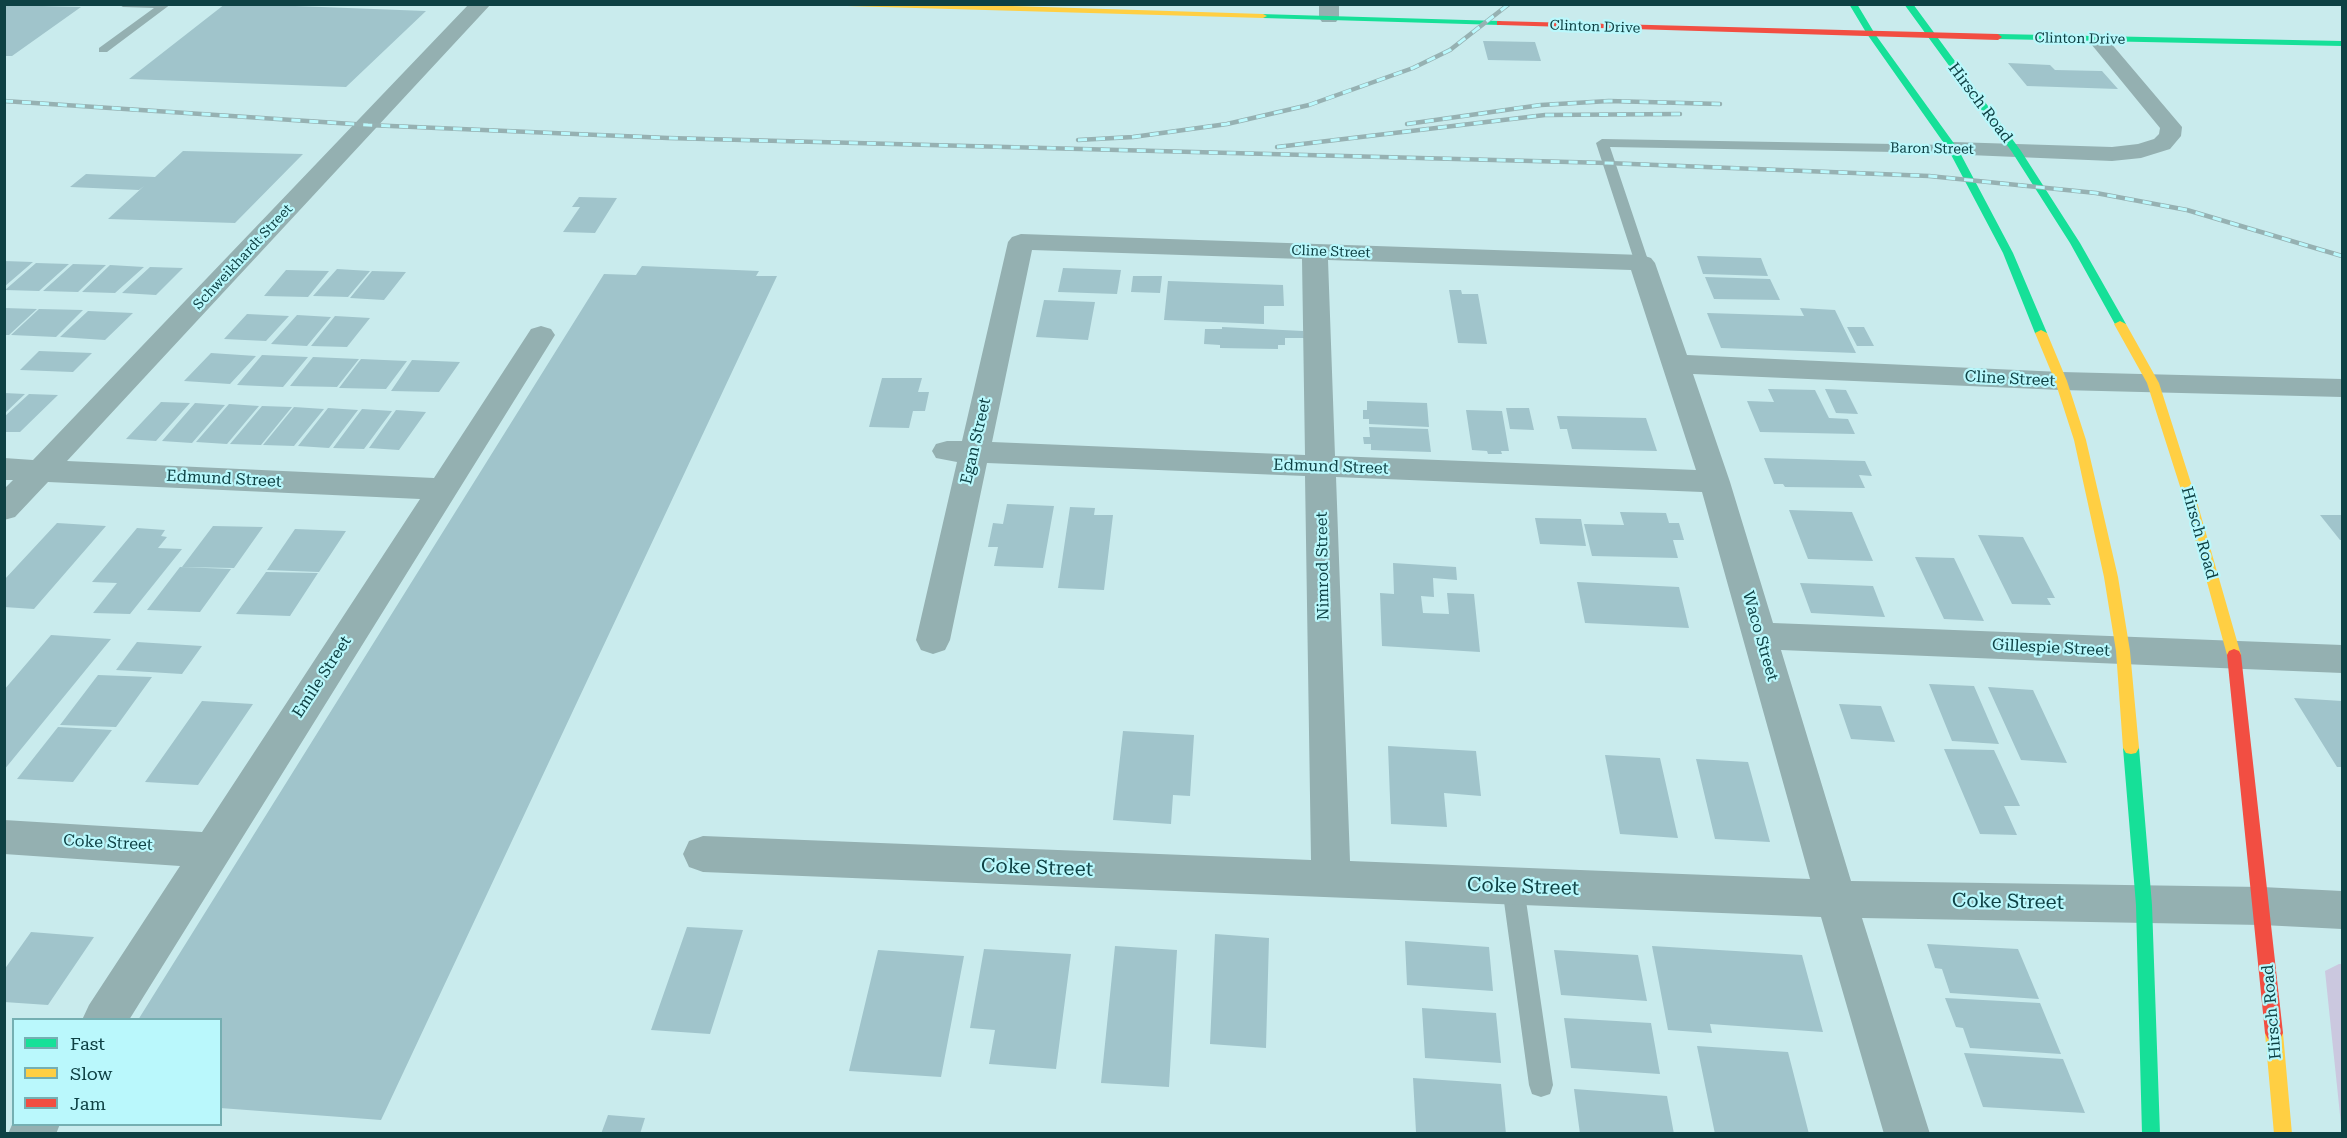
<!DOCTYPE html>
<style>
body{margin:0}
#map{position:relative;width:2347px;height:1138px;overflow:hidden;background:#c9ebed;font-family:"Roboto Serif",serif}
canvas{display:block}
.frame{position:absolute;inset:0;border:6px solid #0e4144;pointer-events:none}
.legend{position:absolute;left:12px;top:1018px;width:210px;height:108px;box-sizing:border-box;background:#baf8fc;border:2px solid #75afb2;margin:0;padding:8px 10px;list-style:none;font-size:18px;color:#0e4144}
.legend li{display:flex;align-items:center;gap:12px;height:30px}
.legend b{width:30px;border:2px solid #75afb2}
</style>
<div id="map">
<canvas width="2347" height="1138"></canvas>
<div class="frame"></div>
<ul class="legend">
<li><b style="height:8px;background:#16e098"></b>Fast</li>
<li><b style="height:8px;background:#ffcf43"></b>Slow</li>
<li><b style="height:8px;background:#f24e42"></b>Jam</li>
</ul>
</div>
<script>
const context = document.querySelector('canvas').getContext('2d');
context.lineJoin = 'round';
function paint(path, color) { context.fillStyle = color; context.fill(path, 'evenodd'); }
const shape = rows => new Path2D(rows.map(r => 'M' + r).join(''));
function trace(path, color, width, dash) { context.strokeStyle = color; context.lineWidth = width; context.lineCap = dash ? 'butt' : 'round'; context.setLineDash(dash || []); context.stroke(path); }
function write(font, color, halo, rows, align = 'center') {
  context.font = font + ' "Roboto Serif",serif'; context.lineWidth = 4.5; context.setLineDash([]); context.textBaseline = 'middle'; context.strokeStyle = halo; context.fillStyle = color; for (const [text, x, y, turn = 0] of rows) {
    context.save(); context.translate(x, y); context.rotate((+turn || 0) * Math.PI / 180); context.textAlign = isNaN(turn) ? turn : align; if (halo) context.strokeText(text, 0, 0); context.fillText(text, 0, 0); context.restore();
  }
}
paint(shape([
 [2339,964,2342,964,2342,1134,2325,971]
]), '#cbc8df');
paint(shape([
 [225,4,243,4,426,11,346,87,129,79],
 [4,5,81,7,12,56,4,56],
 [1483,41,1535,42,1541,61,1488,60],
 [2008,63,2050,65,2055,70,2102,71,2118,89,2027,86],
 [183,151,303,154,235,223,108,219,144,186,139,190,70,187,86,174,155,177],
 [579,197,617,198,595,233,563,232,580,207,572,207],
 [1697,256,1761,258,1768,276,1703,274],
 [4,261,33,262,4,287],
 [36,263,69,264,39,291,5,290],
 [73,264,106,265,78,292,43,291],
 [110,265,144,267,115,293,82,292],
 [642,266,759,271,756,276,777,276,381,1120,220,1108,220,1020,138,1020,604,274,636,275],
 [150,267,183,268,156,295,122,293],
 [1063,268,1121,270,1117,294,1058,292],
 [337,269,370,271,348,297,313,296],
 [286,270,329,271,308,297,264,296],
 [372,271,406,272,384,300,350,298],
 [1133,276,1162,276,1160,293,1131,292],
 [1705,277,1770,279,1780,300,1714,299],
 [1168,281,1283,285,1284,306,1264,306,1264,324,1164,320],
 [1449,290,1461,290,1462,294,1478,294,1487,344,1458,343],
 [1044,300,1095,302,1088,340,1036,337],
 [4,308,37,309,9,335,4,335],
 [1800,308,1835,310,1856,353,1721,348,1707,313,1804,316],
 [39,309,83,310,56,337,11,335],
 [88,311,133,313,105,340,60,337],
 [247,314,289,316,266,341,224,339],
 [297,315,331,317,307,346,271,344],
 [335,316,370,318,347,347,311,346],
 [1222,327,1303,331,1304,338,1285,338,1285,345,1278,345,1278,349,1220,348,1220,345,1204,344,1205,329,1222,329],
 [1847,327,1864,327,1874,346,1857,346],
 [39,351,92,353,73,372,20,370],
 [211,353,256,356,230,384,184,381],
 [262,355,308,357,283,387,237,385],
 [313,357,359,359,337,387,290,386],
 [361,359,407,361,386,389,339,388],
 [412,360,460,362,439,392,391,391],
 [882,378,922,378,918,392,929,392,925,411,913,411,909,428,869,427],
 [1768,389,1815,390,1829,418,1848,419,1855,434,1760,432,1747,401,1774,402],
 [1825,389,1846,390,1858,414,1836,413],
 [4,393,25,394,4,414],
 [29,394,58,395,20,432,4,432,4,417],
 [1367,401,1427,403,1429,427,1369,424,1369,419,1363,419,1363,410,1367,410],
 [161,402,190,403,156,441,126,439],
 [195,403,225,405,192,443,162,441],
 [229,404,259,406,227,444,196,442],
 [262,406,292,407,261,445,230,444],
 [294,407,324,409,294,446,263,445],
 [328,408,358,410,329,448,298,446],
 [1506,408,1529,408,1534,430,1510,429],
 [362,409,392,411,364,449,333,448],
 [396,410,426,412,399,450,369,448],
 [1466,410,1502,411,1509,451,1501,451,1502,454,1488,454,1487,451,1472,450],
 [1557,416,1646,418,1657,451,1572,449,1567,429,1560,429],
 [1369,427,1428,429,1431,452,1371,450,1371,444,1364,444,1363,437,1370,437],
 [1764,458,1865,461,1872,476,1859,475,1865,488,1785,487,1783,484,1774,484],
 [1007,504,1054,506,1043,568,994,566,998,547,988,547,993,523,1003,524],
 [1070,507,1095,508,1094,515,1113,515,1104,590,1058,588],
 [1789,510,1852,512,1873,561,1808,559],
 [1620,512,1666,513,1669,523,1679,523,1684,540,1673,540,1678,558,1592,556,1584,524,1624,525],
 [2320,515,2342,515,2342,540,2340,540],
 [1535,518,1581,519,1586,546,1540,544],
 [57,523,106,526,34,609,4,607,4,580],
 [213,526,263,527,234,568,182,567],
 [137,528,165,530,161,536,167,537,158,548,182,549,130,614,93,613,117,583,92,582],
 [295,529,346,531,319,572,267,570],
 [1978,535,2023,537,2055,598,2047,598,2051,605,2012,604],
 [1915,557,1954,558,1984,621,1944,619],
 [1393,563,1456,567,1457,580,1433,578,1434,597,1421,596,1423,613,1449,614,1447,593,1474,594,1480,652,1382,646,1380,593,1394,594],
 [180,567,231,569,200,612,147,610],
 [266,572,318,573,290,616,236,614],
 [1577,582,1679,587,1689,628,1585,623],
 [1800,583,1873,586,1885,617,1811,613],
 [51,635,111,639,4,770,4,690],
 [137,642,202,646,182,674,116,670],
 [98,675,152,677,116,727,60,725],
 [1929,684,1974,686,1999,744,1952,741],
 [1988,687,2033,690,2067,763,2021,760],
 [2294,698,2342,701,2342,767,2337,767],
 [202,701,253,704,198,785,145,782],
 [1839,704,1881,706,1895,742,1851,739],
 [58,727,112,730,73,782,17,779],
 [1123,731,1194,735,1190,796,1173,795,1171,824,1113,820],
 [1388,746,1476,751,1481,796,1444,793,1447,827,1391,824],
 [1944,749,1994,750,2020,806,2004,806,2017,835,1980,834],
 [1605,755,1660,758,1678,838,1620,834],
 [1696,759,1748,762,1770,842,1715,839],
 [687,927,743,930,710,1034,651,1030],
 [31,932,94,937,48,1005,4,1002,4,970],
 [1215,934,1269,938,1266,1048,1210,1044],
 [1405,941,1489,947,1493,991,1407,985],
 [1927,944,2018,949,2039,999,1950,993,1942,969,1935,968],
 [1115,946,1177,950,1169,1087,1101,1083],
 [1652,946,1802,955,1823,1032,1710,1024,1712,1033,1668,1030],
 [984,949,1071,954,1056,1069,989,1064,995,1030,970,1028],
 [878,950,964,956,941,1077,849,1071],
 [1554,950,1638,955,1647,1001,1561,995],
 [1945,998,2040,1003,2061,1054,1970,1048,1963,1028,1956,1027],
 [1422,1008,1496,1013,1501,1063,1425,1058],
 [1564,1018,1651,1023,1660,1074,1571,1068],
 [1697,1046,1788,1052,1809,1134,1715,1134],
 [1964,1053,2063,1059,2085,1113,1983,1107],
 [1413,1078,1501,1084,1506,1134,1416,1132],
 [1574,1089,1667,1096,1674,1134,1580,1134],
 [608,1115,645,1118,640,1134,601,1134]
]), '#a0c4cb');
paint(shape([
 [118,4,171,4,107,52,99,52,99,48,154,8,123,7,118,4],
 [1602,139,1953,145,1959,149,1953,153,1610,147,1649,263,1642,267,1635,263,1596,143,1602,139],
 [1513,877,1521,880,1524,887,1553,1085,1550,1094,1541,1097,1532,1094,1529,1085,1502,887,1505,880,1513,877]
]), '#94b0b1');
paint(shape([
 [469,4,491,4,67,461,434,478,531,329,541,326,551,329,555,335,129,1020,82,1020,89,1005,180,866,4,854,4,820,202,832,420,499,48,482,15,517,4,520,4,489,13,480,4,480,4,458,33,460,469,4],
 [1319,4,1339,4,1339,18,1336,22,1322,22,1319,18,1319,4],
 [2097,33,2104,35,2182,127,2181,136,2170,149,2141,158,2112,161,1945,154,1941,149,1945,144,1953,142,2112,147,2138,144,2154,139,2159,134,2160,128,2087,39,2090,35,2097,33],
 [1021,234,1642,255,1651,258,1655,263,1687,355,2061,372,2342,379,2342,397,2061,390,1693,374,1730,482,1773,623,2342,645,2342,673,1781,650,1851,881,2262,887,2342,891,2342,929,2262,925,1862,918,1930,1134,1884,1134,1821,917,703,872,689,867,683,854,689,841,703,836,1311,860,1305,476,987,463,950,640,945,650,933,654,921,650,916,640,957,462,936,458,932,451,936,444,947,441,962,441,1008,242,1012,237,1021,234],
 [1032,250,1302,259,1305,455,992,442,1032,250],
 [1328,260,1631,270,1696,470,1335,456,1328,260],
 [1336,477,1702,492,1810,879,1350,861,1336,477],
 [14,1120,14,1124,60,1124,56,1134,8,1134,14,1120]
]), '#94b0b1');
paint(shape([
 [1849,4,1857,4,1875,34,1958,149,2013,253,2047,333,2045,335,2037,335,2035,333,2003,253,1948,149,1867,34,1849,4],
 [1904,4,1913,4,2021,151,2080,243,2126,324,2124,326,2116,326,2070,243,2012,152,1904,4],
 [1260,14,1500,21,1504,23,1500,25,1263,18,1259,16,1260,14],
 [1998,34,2342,41,2342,46,1995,39,1995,35,1998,34],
 [2131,742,2136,743,2139,748,2152,905,2160,1134,2142,1134,2136,905,2123,748,2126,743,2131,742]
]), '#16e098');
paint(shape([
 [843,4,949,4,1263,14,1267,16,1263,18,847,6,843,4],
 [2120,321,2126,324,2159,383,2197,502,2241,655,2239,659,2229,659,2227,655,2185,502,2147,383,2114,324,2120,321],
 [2041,330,2047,333,2067,381,2086,440,2118,577,2130,651,2139,748,2136,753,2131,754,2126,753,2123,748,2116,651,2104,577,2074,440,2055,381,2035,333,2041,330],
 [2274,1024,2280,1027,2283,1033,2292,1134,2274,1134,2265,1033,2268,1027,2274,1024]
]), '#ffcf43');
paint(shape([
 [1497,21,1998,34,2002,37,1998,40,1500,25,1497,25,1497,21],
 [2234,649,2239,651,2241,655,2283,1033,2280,1039,2274,1042,2268,1039,2265,1033,2227,655,2229,651,2234,649]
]), '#f24e42');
const rail = shape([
 [4,101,368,125,668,138,1607,163,1929,176,2096,193,2187,210,2342,256],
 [1407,124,1541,105,1609,101,1720,104],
 [1078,140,1133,137,1227,124,1309,105,1413,68,1450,50,1509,4],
 [1277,147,1545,115,1680,114]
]);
trace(rail, '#96b1b2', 4.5);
trace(rail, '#baf8fc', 3, [9]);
write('14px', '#0e4144', '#baf8fc', [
 ["Clinton Drive",1595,27,2],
 ["Clinton Drive",2080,39,1],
 ["Baron Street",1932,149,1],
 ["Cline Street",1331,252,2],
 ["Schweikhardt Street",243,257,-47]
]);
write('16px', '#0e4144', '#baf8fc', [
 ["Hirsch Road",1980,103,53],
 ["Cline Street",2010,379,3],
 ["Egan Street",976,441,-77],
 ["Edmund Street",1331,467,2],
 ["Edmund Street",224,479,3],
 ["Hirsch Road",2199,533,74],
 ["Nimrod Street",1323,566,-91],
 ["Waco Street",1760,636,74],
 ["Gillespie Street",2051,648,3],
 ["Emile Street",322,677,-57],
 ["Coke Street",108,843,3],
 ["Hirsch Road",2272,1012,-95]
]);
write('20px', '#0e4144', '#baf8fc', [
 ["Coke Street",1037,868,2],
 ["Coke Street",1523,887,2],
 ["Coke Street",2008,902,1]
]);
</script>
